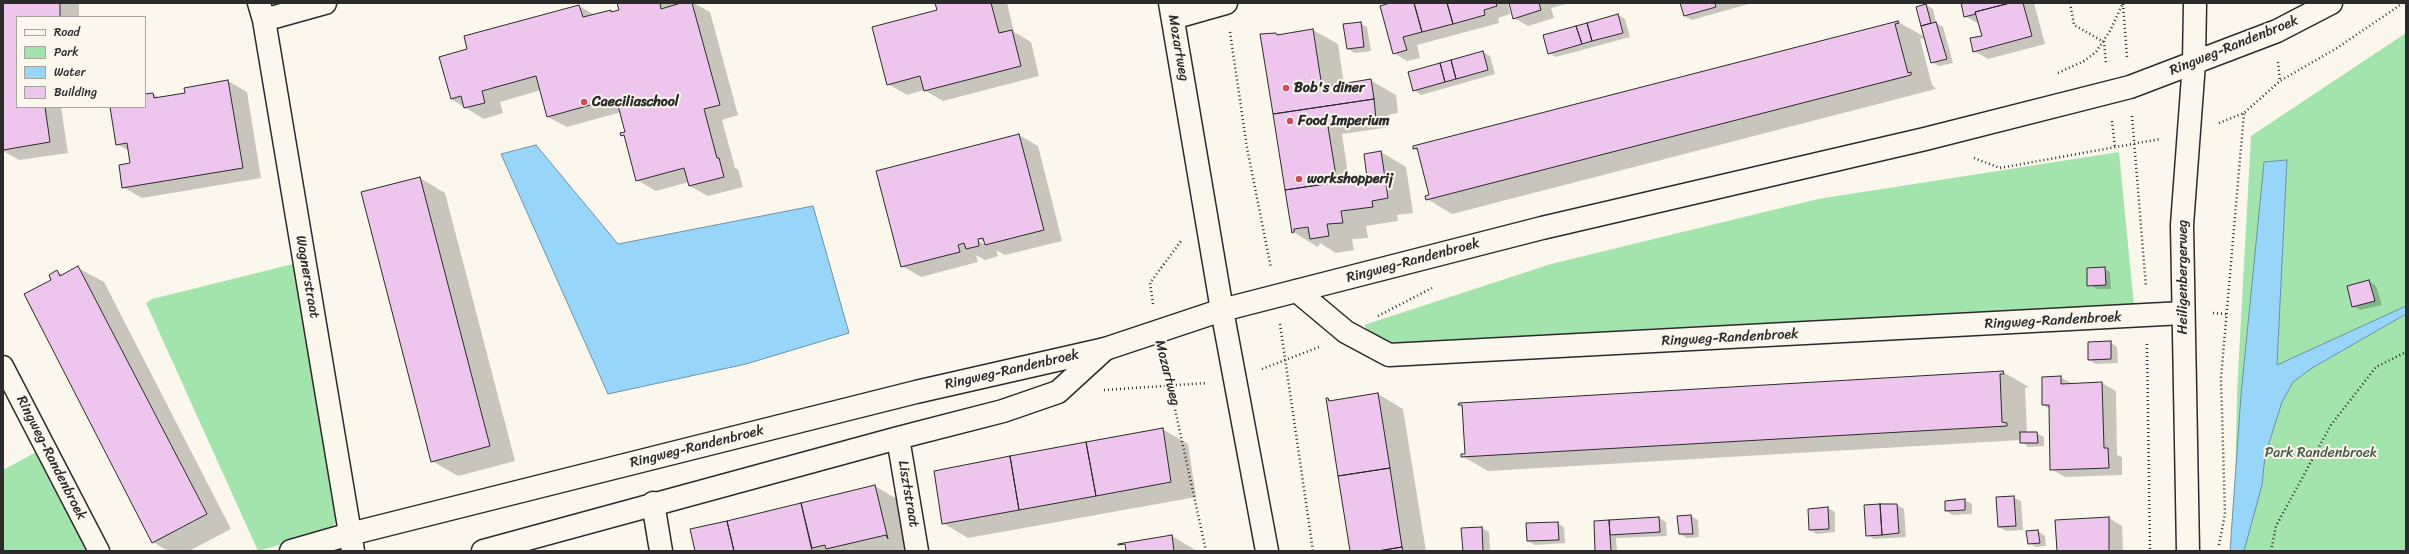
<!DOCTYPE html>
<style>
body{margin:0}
#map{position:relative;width:2409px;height:554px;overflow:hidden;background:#fbf7ec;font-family:Sriracha,sans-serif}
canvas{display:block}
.frame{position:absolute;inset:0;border:4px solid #2b2b2b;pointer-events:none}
.legend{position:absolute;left:16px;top:16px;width:130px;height:92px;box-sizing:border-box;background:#fbf7ec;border:1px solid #a8a59f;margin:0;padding:5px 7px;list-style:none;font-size:12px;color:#2b2b2b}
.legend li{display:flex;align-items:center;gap:8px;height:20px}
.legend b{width:20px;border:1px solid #a8a59f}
</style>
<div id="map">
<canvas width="2409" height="554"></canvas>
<div class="frame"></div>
<ul class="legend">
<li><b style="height:5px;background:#fbf7ec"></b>Road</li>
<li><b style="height:11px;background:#a3e4ad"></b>Park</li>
<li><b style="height:11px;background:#98d6f9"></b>Water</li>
<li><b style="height:11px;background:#eec5ed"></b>Building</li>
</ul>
</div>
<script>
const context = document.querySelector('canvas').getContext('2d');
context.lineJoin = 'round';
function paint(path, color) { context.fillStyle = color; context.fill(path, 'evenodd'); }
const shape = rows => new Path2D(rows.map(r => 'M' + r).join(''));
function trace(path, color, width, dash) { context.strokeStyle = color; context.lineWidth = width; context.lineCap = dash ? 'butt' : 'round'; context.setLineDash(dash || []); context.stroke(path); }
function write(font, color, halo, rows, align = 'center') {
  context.font = font + ' Sriracha,sans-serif'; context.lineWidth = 4; context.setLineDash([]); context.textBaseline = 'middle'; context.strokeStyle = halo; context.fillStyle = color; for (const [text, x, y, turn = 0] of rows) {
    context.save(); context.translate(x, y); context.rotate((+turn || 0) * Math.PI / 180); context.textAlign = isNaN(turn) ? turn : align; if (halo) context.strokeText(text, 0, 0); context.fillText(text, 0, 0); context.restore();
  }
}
paint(shape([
 [2406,33,2406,551,2234,551,2237,392,2251,136],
 [2119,152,2134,306,1626,330,1434,343,1379,344,1364,325,1551,264,1818,199],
 [293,264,340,518,328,531,258,551,146,303,152,299],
 [42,449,93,551,3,551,3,470]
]), '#a3e4ad');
const water = shape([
 [536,145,618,244,813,206,849,333,746,364,608,394,501,154,536,145],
 [2287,160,2277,365,2406,306,2406,314,2312,368,2293,382,2282,402,2265,456,2262,485,2244,551,2230,551,2241,395,2264,162,2287,160]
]);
paint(water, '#98d6f9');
trace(water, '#6c92a7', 1);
paint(shape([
 [3,3,79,3,79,17,17,17,17,107,61,107,68,153,19,160,3,151],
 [618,3,675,3,676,6,694,3,710,12,738,115,722,120,735,168,738,169,743,187,708,196,690,186,689,182,656,191,637,180,625,137,622,135,627,132,621,112,567,127,548,117,541,90,500,102,503,113,484,119,451,99,469,50,579,6,595,15,611,11,614,13,621,11],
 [937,3,1007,3,1014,32,1031,42,1039,76,943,101,924,90,907,95,888,84,939,11],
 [1394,3,1508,3,1510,14,1498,18,1499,23,1417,45,1420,58,1407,61,1394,53],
 [1510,3,1570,3,1551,8,1554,18,1528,26,1514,18],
 [1681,3,1752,3,1692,20,1684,16],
 [1962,3,2034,3,2045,44,1988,59,1974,51,1983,37,1979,24,1965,16],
 [1926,5,1933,9,1936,23,1943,27,1953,63,1939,66,1932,62,1925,38,1920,39,1932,85,1936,89,1452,214,1427,199,1430,196,1418,151,1414,148,1898,22,1925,37,1917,8],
 [1618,15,1625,19,1630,37,1556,57,1549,53],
 [1360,23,1367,27,1371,51,1355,53,1348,49],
 [1313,30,1338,44,1344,84,1370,80,1396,95,1398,113,1388,115,1390,127,1342,134,1349,181,1368,178,1381,152,1406,167,1413,213,1397,215,1398,221,1366,226,1368,238,1352,239,1354,250,1336,253,1320,243,1318,247,1293,232,1262,35,1279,35],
 [1483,52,1490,56,1495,74,1421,95,1414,90],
 [228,81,247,92,261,178,142,198,123,187,131,164,129,151,117,144,111,107,145,107,145,95,153,94,160,98,186,94],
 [1019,135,1038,146,1062,241,1005,255,996,250,998,256,985,260,976,255,978,262,921,277,902,266],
 [974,236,986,243,986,245,973,238],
 [420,178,445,193,515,461,458,476,432,461],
 [78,268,104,282,231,529,189,551,168,551,153,542,53,281,57,272,64,275],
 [2103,268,2110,272,2111,289,2097,289,2090,285],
 [2369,281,2376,286,2382,305,2360,310,2353,306],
 [2110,342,2117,347,2118,363,2096,364,2089,360],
 [2003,372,2029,387,2025,388,2027,433,2037,433,2044,437,2044,446,2028,447,2021,440,1488,471,1462,456,1466,454,1464,407,1460,404],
 [2060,377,2073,384,2102,383,2116,391,2117,455,2122,457,2122,475,2065,477,2051,469,2050,409,2043,405],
 [1378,394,1403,409,1426,551,1351,551,1328,399,1332,401],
 [1162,429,1188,444,1196,497,968,538,943,523],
 [875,486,900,501,912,549,902,551,696,551,691,530],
 [2013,497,2021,501,2023,530,2006,531,1999,527],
 [1965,500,1972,504,1972,514,1953,515,1946,511],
 [1897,505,1904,509,1906,537,1874,539,1867,535],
 [1828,508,1835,512,1835,532,1817,534,1810,530],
 [1691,516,1698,520,1699,537,1687,538,1680,534,1679,517],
 [1659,518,1666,522,1667,536,1616,538,1617,551,1596,551,1595,522],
 [2109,518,2122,526,2123,551,2058,551],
 [1557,523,1564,527,1565,543,1535,545,1528,541],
 [1482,528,1489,532,1490,551,1464,551],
 [2038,531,2045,536,2046,546,2036,547,2029,543,2027,532],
 [1172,536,1197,551,1127,551]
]), '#0003');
const building = shape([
 [3,3,60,3,60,17,17,17,17,107,45,107,50,142,3,150,3,3],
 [617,3,660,3,661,9,681,3,692,3,720,105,704,109,717,158,719,158,724,177,689,186,684,168,636,181,624,135,621,136,620,133,625,132,616,98,547,117,536,76,482,91,485,103,464,108,461,96,451,99,439,57,467,49,464,36,579,5,583,17,611,10,611,12,619,10,617,3],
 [935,3,991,3,999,33,1012,30,1021,66,924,91,920,76,887,85,872,27,937,10,935,3],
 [1390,3,1414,3,1422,32,1403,37,1407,50,1393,54,1380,6,1390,3],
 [1414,3,1447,3,1453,24,1422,32,1414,3],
 [1447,3,1496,3,1497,6,1484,10,1485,15,1453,24,1447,3],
 [1509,3,1539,3,1541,10,1513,19,1509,3],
 [1680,3,1715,3,1716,7,1684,16,1680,3],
 [1961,3,2010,3,1975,12,1976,14,1964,17,1961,3],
 [2010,3,2023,3,2032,36,1973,52,1970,38,1982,36,1975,12,2010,3],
 [1926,4,1931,23,1921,26,1916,7,1926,4],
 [1618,14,1623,33,1592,41,1587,23,1618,14],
 [1898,21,1899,23,1895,24,1908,73,1911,72,1911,75,1426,200,1425,196,1429,195,1417,148,1413,149,1413,146,1898,21],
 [1361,22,1364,47,1347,49,1343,24,1361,22],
 [1936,22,1947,59,1931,63,1921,26,1936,22],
 [1587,23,1592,41,1582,44,1576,26,1587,23],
 [1576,26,1582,44,1548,54,1543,35,1576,26],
 [1313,29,1322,87,1371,79,1374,99,1273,114,1260,34,1276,33,1277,35,1313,29],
 [1483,51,1488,70,1456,79,1451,60,1483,51],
 [1451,60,1456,79,1445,82,1440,63,1451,60],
 [1440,63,1445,82,1413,91,1408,72,1440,63],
 [228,80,243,168,122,188,119,165,130,163,127,143,116,145,110,107,145,107,145,94,153,93,154,98,185,93,184,88,228,80],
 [1374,99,1376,119,1328,127,1337,182,1285,190,1273,114,1374,99],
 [1019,134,1044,230,985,245,983,238,978,239,979,246,966,249,964,243,958,245,960,252,901,267,876,171,1019,134],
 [1381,151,1388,198,1372,201,1373,207,1341,211,1343,223,1327,224,1329,236,1310,239,1308,227,1294,229,1294,232,1292,233,1285,190,1367,178,1364,154,1381,151],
 [420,177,490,446,431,462,361,192,420,177],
 [78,266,207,514,152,543,24,294,51,280,49,275,57,270,60,276,78,266],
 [2105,267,2106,285,2087,286,2087,268,2105,267],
 [2369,280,2375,301,2352,307,2347,286,2369,280],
 [2111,341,2111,359,2088,360,2088,342,2111,341],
 [2003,371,2004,374,2000,374,2002,422,2007,423,2007,426,1461,457,1461,454,1465,454,1462,405,1458,405,1459,403,2003,371],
 [2061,376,2061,384,2102,382,2104,448,2108,448,2109,468,2050,470,2049,405,2042,405,2042,377,2061,376],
 [1378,393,1390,468,1338,476,1326,398,1328,398,1329,401,1378,393],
 [1163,428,1171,482,1096,496,1086,442,1163,428],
 [2020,432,2037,432,2038,443,2020,443,2020,432],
 [1086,442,1096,496,1019,510,1010,456,1086,442],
 [1010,456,1019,510,942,524,934,471,1010,456],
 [1390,468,1402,547,1378,551,1350,551,1338,476,1390,468],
 [875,485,888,539,886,535,826,549,825,545,812,548,801,503,875,485],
 [2014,496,2016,526,1998,527,1996,497,2014,496],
 [1965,499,1965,510,1945,511,1945,501,1965,499],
 [801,503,812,551,734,551,727,521,801,503],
 [1880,504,1897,504,1899,533,1882,535,1880,504],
 [1880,504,1882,535,1866,536,1864,505,1880,504],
 [1828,507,1829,529,1809,530,1808,509,1828,507],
 [1691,515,1693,534,1679,534,1677,516,1691,515],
 [1659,517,1660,532,1610,535,1609,520,1659,517],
 [2109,517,2109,551,2057,551,2055,520,2109,517],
 [1609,520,1611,551,1595,551,1594,521,1609,520],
 [727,521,734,551,695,551,690,529,727,521],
 [1558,522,1559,540,1527,541,1526,523,1558,522],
 [1482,527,1483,551,1463,551,1461,528,1482,527],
 [2038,530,2040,543,2028,544,2026,531,2038,530],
 [1172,535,1174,551,1126,551,1125,544,1118,545,1118,544,1172,535],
 [1402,547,1403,551,1378,551,1402,547]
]);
paint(building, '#eec5ed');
trace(building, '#2b2b2b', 1);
const lane = shape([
 [3,366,99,551]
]);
const street = shape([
 [259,3,264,20,353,551],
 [1170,3,1222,310,1267,551],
 [1173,18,1226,3],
 [264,20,325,3],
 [1297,291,1346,332,1389,355,2183,313],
 [898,438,917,551],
 [653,503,661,551],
 [483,551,898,438,1003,411,1058,392,1105,349]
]);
const secondary = shape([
 [291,551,350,534,916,392,1105,349,1222,310,1542,228,1925,139,2130,87,2277,31,2331,3],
 [2188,551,2182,225,2194,63,2195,3]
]);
trace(lane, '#2b2b2b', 23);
trace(street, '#2b2b2b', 25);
trace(secondary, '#2b2b2b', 25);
trace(shape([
 [2070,3,2074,25,2104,42,2106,64],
 [2123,4,2127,57],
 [1230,32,1247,148,1271,268],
 [2278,62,2280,81],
 [2058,73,2084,61,2096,52,2110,31,2123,3],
 [2132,116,2146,287],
 [2112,121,2115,148],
 [2219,123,2244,113,2280,81,2337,48,2403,3],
 [1974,158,2000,168,2160,139],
 [1153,304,1150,283,1181,241],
 [2213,313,2226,314],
 [1378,316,1432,288],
 [1280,324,1313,551],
 [2147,344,2150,551],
 [1164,359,1206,551],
 [1262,369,1319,347],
 [1104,390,1207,383],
 [2219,545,2225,514,2221,378,2244,113],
 [2271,551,2276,526,2331,425,2376,367,2406,352]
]), '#2b2b2b', 2.5, [1, 3]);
trace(lane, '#fbf7ec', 20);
trace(street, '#fbf7ec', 22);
trace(secondary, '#fbf7ec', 22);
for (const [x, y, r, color] of [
 [1286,88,4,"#d1495b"],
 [584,102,4,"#d1495b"],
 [1290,121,4,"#d1495b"],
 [1299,179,4,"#d1495b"]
]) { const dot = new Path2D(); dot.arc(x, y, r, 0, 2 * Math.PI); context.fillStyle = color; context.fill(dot); trace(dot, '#fbf7ec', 1.5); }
write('14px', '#2b2b2b', '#fbf7ec', [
 ["Ringweg-Randenbroek",2234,46,-22],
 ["Mozartweg",1178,48,80],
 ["Ringweg-Randenbroek",1413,261,-15],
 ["Wagnerstraat",307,277,80],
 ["Heiligenbergerweg",2183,277,-90],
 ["Ringweg-Randenbroek",2053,321,-3],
 ["Ringweg-Randenbroek",1730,338,-3],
 ["Ringweg-Randenbroek",1012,370,-13],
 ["Mozartweg",1167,373,76],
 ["Ringweg-Randenbroek",697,447,-14],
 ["Ringweg-Randenbroek",51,458,63],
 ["Lisztstraat",908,494,80]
]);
write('bold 14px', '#2b2b2b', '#fbf7ec', [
 ["Bob's diner",1294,88],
 ["Caeciliaschool",592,102],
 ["Food Imperium",1298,121],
 ["workshopperij",1307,179]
], 'left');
write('14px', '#49594c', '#fbf7ec', [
 ["Park Randenbroek",2321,453]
]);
</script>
